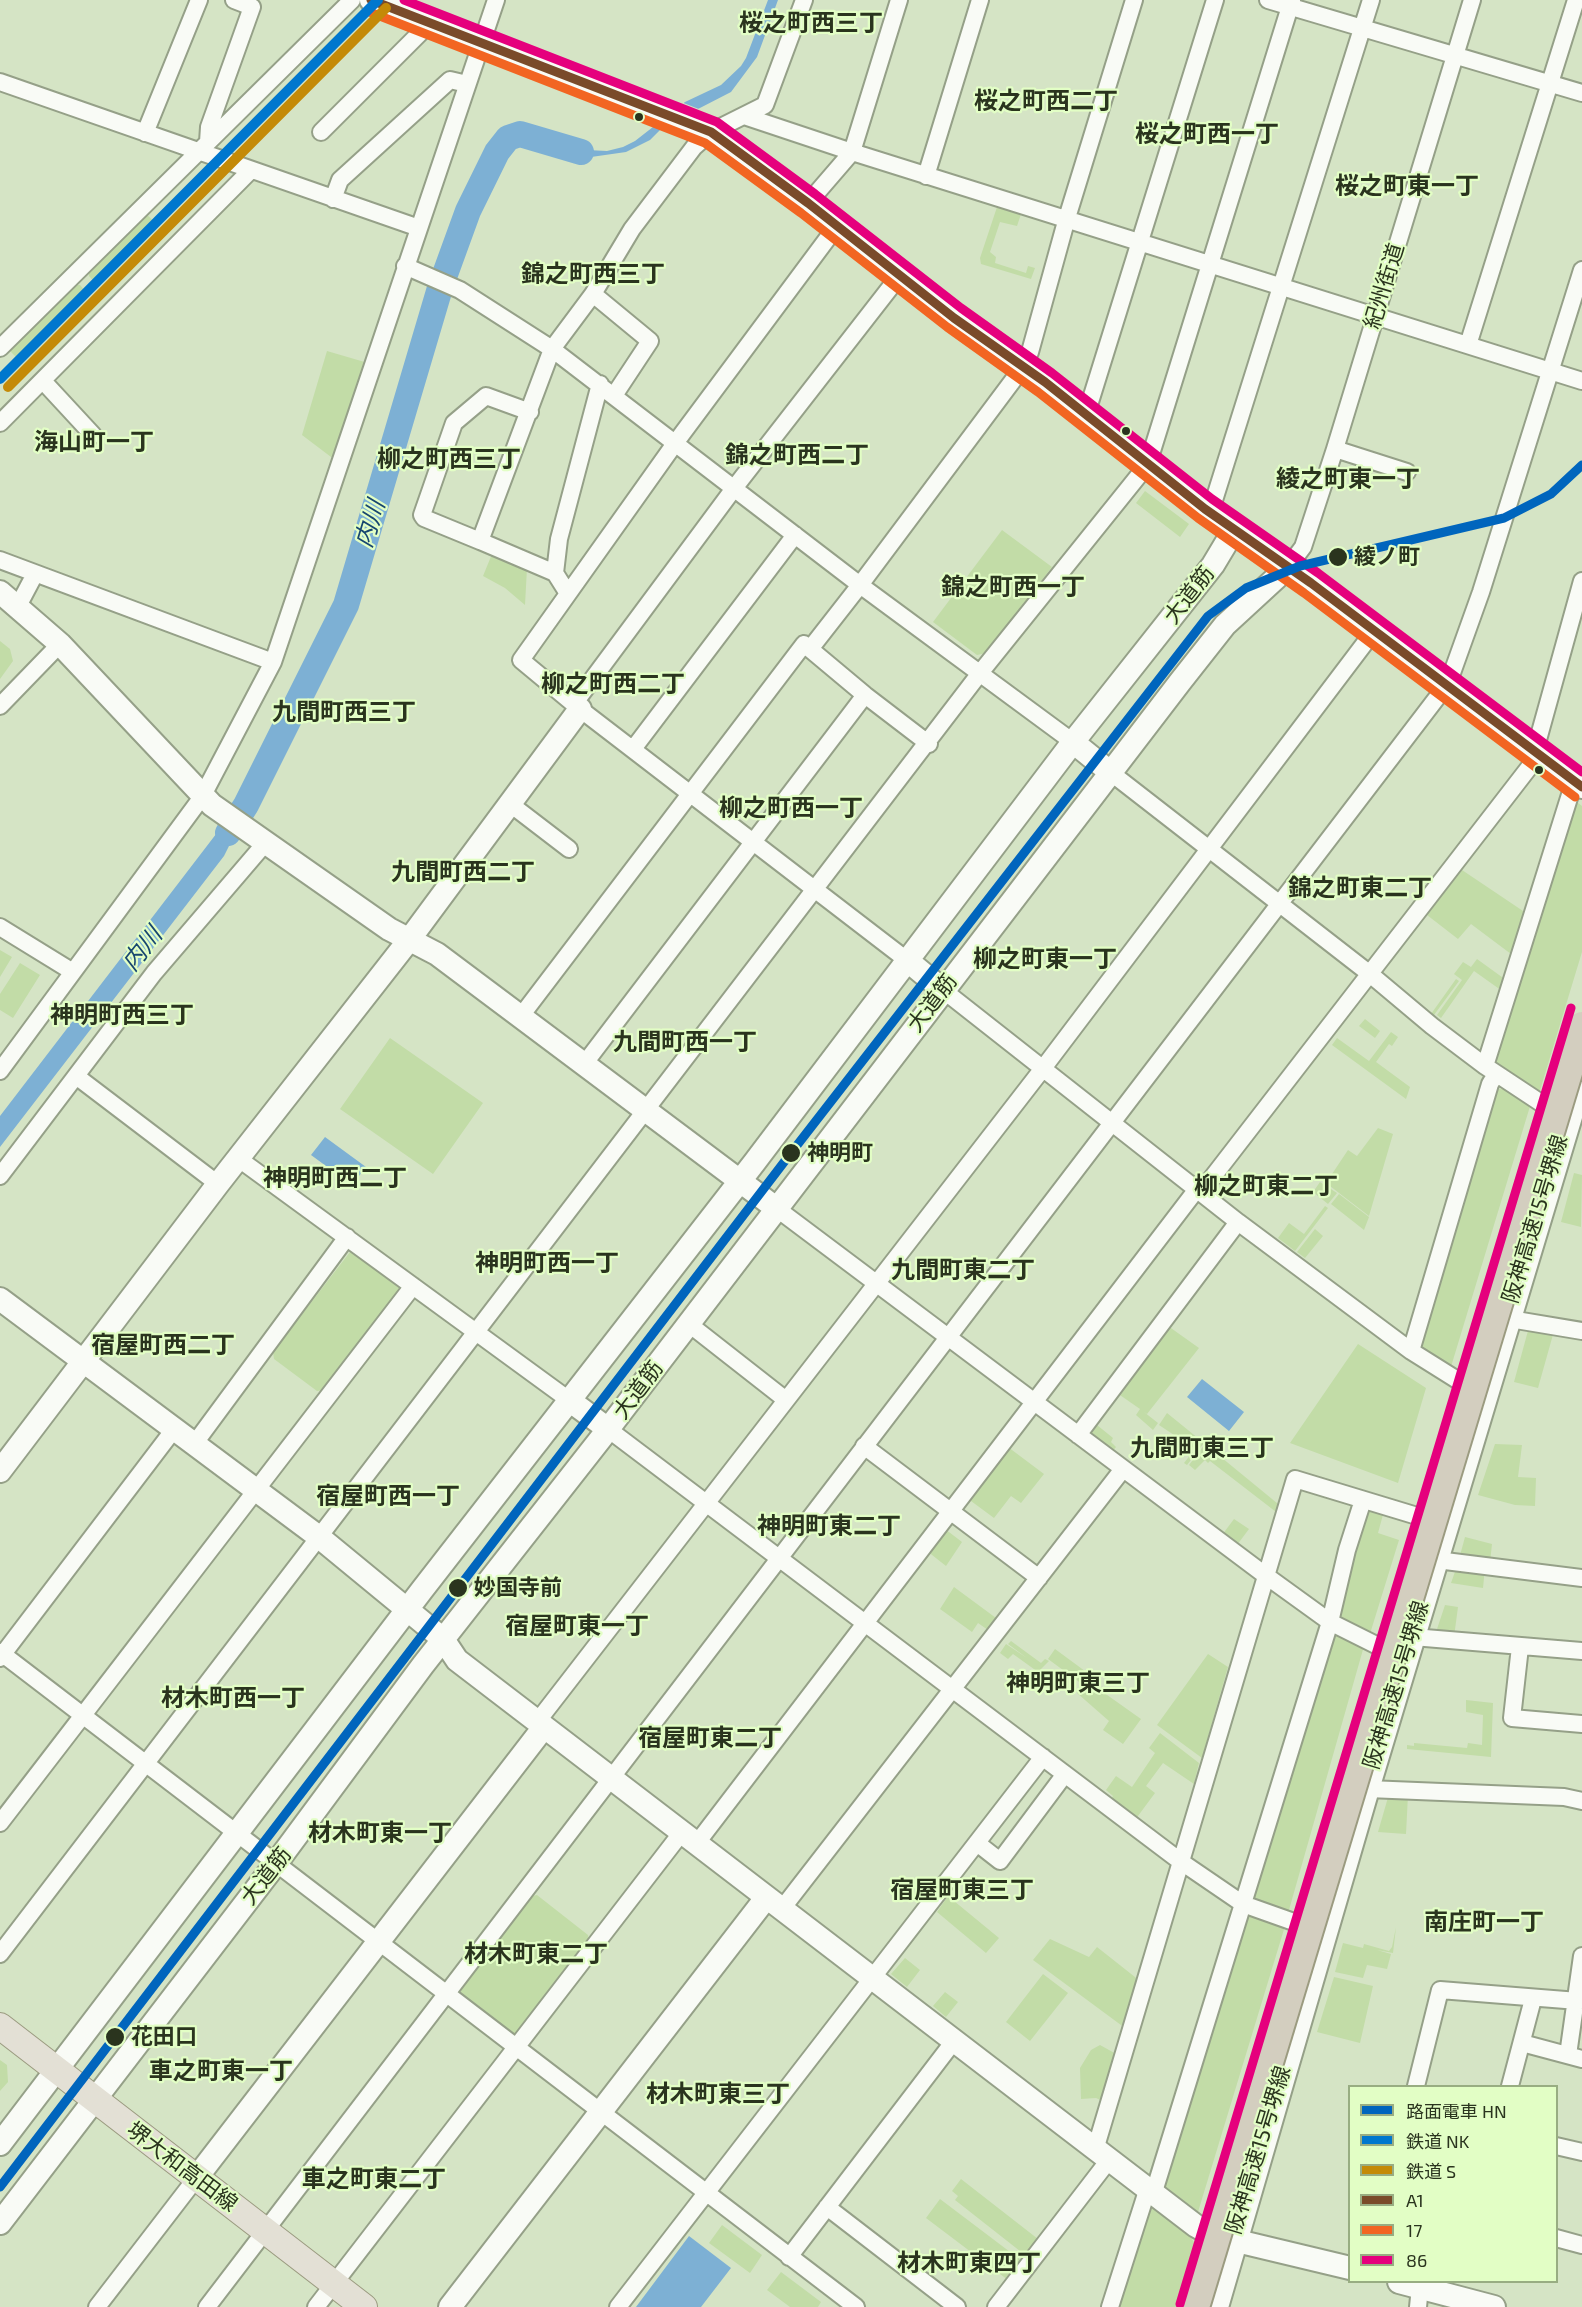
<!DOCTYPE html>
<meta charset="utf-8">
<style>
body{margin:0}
#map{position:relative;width:1582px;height:2307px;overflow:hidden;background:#d5e4c5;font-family:"Exo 2","Noto Sans JP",sans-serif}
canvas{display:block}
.legend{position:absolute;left:1348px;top:2085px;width:210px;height:198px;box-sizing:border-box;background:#e2fec5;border:2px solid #98ad82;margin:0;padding:8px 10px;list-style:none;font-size:18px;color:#2a341e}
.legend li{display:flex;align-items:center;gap:12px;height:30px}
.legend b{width:30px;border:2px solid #98ad82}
</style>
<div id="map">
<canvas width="1582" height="2307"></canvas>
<ul class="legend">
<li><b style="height:8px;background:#0065bd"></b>路面電車 HN</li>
<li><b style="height:8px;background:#0077ce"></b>鉄道 NK</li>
<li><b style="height:8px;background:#c48a08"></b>鉄道 S</li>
<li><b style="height:8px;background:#7a4b2a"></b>A1</li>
<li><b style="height:8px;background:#f26522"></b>17</li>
<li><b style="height:8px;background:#e5007d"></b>86</li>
</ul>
</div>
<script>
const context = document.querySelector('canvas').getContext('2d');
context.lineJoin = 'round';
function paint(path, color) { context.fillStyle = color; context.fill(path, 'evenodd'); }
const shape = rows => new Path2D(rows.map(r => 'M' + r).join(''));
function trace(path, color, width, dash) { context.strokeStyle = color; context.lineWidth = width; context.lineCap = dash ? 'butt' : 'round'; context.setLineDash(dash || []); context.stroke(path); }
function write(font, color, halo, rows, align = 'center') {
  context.font = font + ' "Exo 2","Noto Sans JP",sans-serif'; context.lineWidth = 4.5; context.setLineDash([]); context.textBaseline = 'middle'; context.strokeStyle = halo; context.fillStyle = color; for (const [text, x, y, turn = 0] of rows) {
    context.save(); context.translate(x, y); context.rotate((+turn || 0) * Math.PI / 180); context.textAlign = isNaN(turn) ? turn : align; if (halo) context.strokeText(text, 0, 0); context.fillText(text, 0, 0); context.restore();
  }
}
paint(shape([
 [998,204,1022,211,1017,226,1000,222,990,252,996,257,995,263,1026,273,1028,266,1035,268,1031,279,981,264,980,258],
 [145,213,157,224,96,284,89,276,89,270],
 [72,285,80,285,87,293,21,362,8,349],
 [327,351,368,363,335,460,302,435],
 [1145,491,1189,524,1180,537,1136,503],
 [1002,530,1052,567,986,653,977,655,933,622],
 [492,554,527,568,525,605,505,588,483,576],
 [0,641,10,649,13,661,0,679],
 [1573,799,1582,806,1582,952,1538,1097,1493,1064],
 [1462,870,1526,913,1515,957,1471,924,1458,939,1427,915],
 [0,950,12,957,0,977],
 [1477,959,1506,980,1505,993,1474,971,1441,1018,1437,1015,1462,980,1454,974,1463,962,1471,967],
 [20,963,40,975,13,1018,0,1010,0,994],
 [1456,979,1459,981,1434,1015,1431,1014],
 [1365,1019,1380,1031,1375,1038,1359,1026],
 [1391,1032,1398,1037,1392,1046,1389,1044,1376,1062,1410,1087,1406,1099,1332,1045,1337,1038,1369,1061],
 [390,1038,483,1103,433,1174,340,1109],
 [1510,1088,1531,1103,1450,1370,1421,1350,1418,1342,1496,1089],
 [1378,1128,1393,1134,1369,1216,1326,1183,1348,1150,1357,1156],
 [1574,1173,1582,1175,1581,1227,1561,1222],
 [1320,1182,1337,1193,1328,1204,1313,1192],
 [1339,1194,1369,1217,1364,1230,1331,1204],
 [1325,1206,1328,1208,1295,1251,1278,1238,1289,1223,1304,1234],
 [1315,1229,1323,1236,1305,1258,1297,1252],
 [357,1251,399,1283,401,1290,324,1390,317,1391,274,1359,273,1352,350,1252],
 [1168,1326,1199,1348,1147,1414,1144,1412,1158,1423,1153,1430,1136,1415,1140,1409,1117,1393],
 [1529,1327,1554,1331,1538,1388,1514,1382],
 [1358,1344,1426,1388,1398,1483,1290,1443],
 [1167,1413,1204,1443,1187,1465,1184,1463,1195,1449,1159,1425],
 [1097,1425,1113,1438,1111,1442,1116,1447,1111,1453,1089,1435],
 [1205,1444,1283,1508,1280,1515,1210,1461,1208,1463,1205,1460,1195,1470,1189,1465],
 [1495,1444,1522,1445,1518,1477,1536,1478,1535,1506,1515,1505,1478,1495],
 [1008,1447,1044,1474,1021,1503,1011,1496,994,1518,971,1501,971,1496],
 [1367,1505,1384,1511,1378,1533,1399,1540,1369,1637,1335,1618],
 [1234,1519,1249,1529,1237,1545,1222,1535],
 [945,1529,962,1542,946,1566,927,1551],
 [1465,1537,1492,1544,1490,1562,1459,1559],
 [1457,1566,1485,1568,1483,1588,1451,1583],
 [954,1587,996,1618,988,1630,978,1623,972,1632,940,1609],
 [1445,1605,1458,1607,1454,1637,1435,1635],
 [1332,1629,1364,1646,1287,1917,1251,1902],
 [1011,1641,1041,1663,1045,1659,1049,1661,1038,1672,1013,1654,1008,1659,1000,1653,1006,1644,1027,1658,1008,1644],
 [1055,1649,1089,1674,1086,1680,1141,1719,1123,1744,1103,1730,1109,1721,1077,1693,1085,1681,1082,1684,1048,1659],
 [1208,1654,1228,1667,1202,1758,1157,1725],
 [1466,1700,1493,1703,1491,1757,1407,1749,1407,1745,1414,1746,1414,1743,1467,1748,1468,1743,1482,1745,1483,1715,1466,1712],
 [1160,1733,1199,1763,1194,1784,1163,1763,1146,1786,1155,1793,1135,1820,1110,1801,1113,1796,1106,1790,1116,1776,1132,1787,1155,1753,1149,1748],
 [1389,1794,1408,1795,1406,1834,1378,1832],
 [537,1895,588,1935,589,1941,518,2033,512,2033,461,1994,460,1989,532,1896],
 [948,1896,999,1938,986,1953,937,1912],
 [1252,1913,1285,1926,1198,2212,1162,2184,1245,1916],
 [1396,1927,1393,1953,1377,1950,1391,1954,1387,1969,1367,1965,1363,1978,1335,1972,1343,1943,1363,1948,1364,1944,1389,1951,1392,1947],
 [1050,1939,1089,1957,1097,1947,1140,1981,1125,2028,1033,1960],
 [905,1958,920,1970,907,1987,891,1974],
 [1043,1974,1068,1993,1030,2041,1006,2022],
 [1334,1977,1373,1986,1360,2043,1317,2032],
 [945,1992,958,2002,946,2017,933,2006],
 [1100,2045,1118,2055,1105,2102,1096,2098,1081,2099,1080,2068,1091,2050],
 [0,2060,7,2065,8,2082,0,2091],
 [961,2179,1038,2239,1025,2255,955,2200,958,2196,952,2191],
 [940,2199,1022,2261,1008,2280,926,2218],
 [1150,2205,1191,2238,1197,2246,1180,2307,1119,2307],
 [722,2225,762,2255,750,2273,709,2243],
 [781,2272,821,2302,818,2307,790,2307,767,2290]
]), '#c2dca7');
paint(shape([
 [768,0,778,0,757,57,731,92,663,127,650,140,626,152,591,157,547,145,550,139,587,150,607,151,623,147,635,141,685,102,721,85,741,66,746,58],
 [244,804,249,806,224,856,0,1147,0,1116,236,808],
 [325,1137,366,1167,352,1185,311,1155],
 [1202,1379,1244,1412,1229,1431,1187,1397],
 [689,2236,731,2268,701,2307,636,2307]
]), '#7db0d4');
paint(shape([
 [681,102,704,111,665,130,651,124]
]), '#d5e4c5');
trace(shape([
 [228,833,246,805,346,605,440,288,468,211,497,152,508,138,520,134,581,152]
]), '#7db0d4', 26);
const street = shape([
 [1268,0,1582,93],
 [0,82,419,228],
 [744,116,852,152,1582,381],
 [321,132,431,22],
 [145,133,199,0],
 [208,142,209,127,252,7,234,0],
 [926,176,980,0],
 [333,199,340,180,450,80,467,84],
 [808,203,852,152,899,0],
 [836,227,676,442,521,660,580,709,908,961],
 [405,266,460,290,552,349,860,585,1073,742],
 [593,294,650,341,615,394],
 [1468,345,1576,0],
 [0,348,352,0],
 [43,381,93,435],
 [1086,415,1215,0],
 [0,423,251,170],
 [1335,449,1407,472],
 [1210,513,1371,0],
 [480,541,424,518,422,515,454,423,486,396,530,412],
 [0,560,273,662],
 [1288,567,1303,547,1335,449,1472,0],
 [555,573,559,539,600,384],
 [567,592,555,573,480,541,552,349,593,294,632,229,694,147,711,132,765,105,804,0],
 [17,608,35,574],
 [810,649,865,695,929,744],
 [574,704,735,487,900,275],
 [0,706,60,644],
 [633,749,795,535],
 [1110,772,1370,974,1432,1026,1485,1066,1553,1111],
 [509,803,569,849],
 [0,927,73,972],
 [943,990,1238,1222,1411,1351,1470,1388],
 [521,1016,804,644,810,649,860,585,1023,367,1030,352,1067,218,1134,0],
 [585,1063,865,695],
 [1485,1066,1574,782],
 [0,1071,202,797,273,662,496,0],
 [76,1076,218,1184],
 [239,1159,569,1400],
 [0,1176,154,973,267,841],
 [1201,1192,1531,765,1582,581],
 [776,1208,1265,1575,1330,1622,1388,1651],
 [1510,1319,1582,1331],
 [689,1324,786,1400],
 [1411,1351,1490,1084,1496,1074],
 [608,1429,1180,1861,1243,1904,1305,1926],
 [1078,1435,1238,1222],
 [195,1443,347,1237],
 [864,1446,1039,1578],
 [1437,1560,1582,1578],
 [1413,1637,1582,1651],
 [1520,1647,1512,1718,1582,1724],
 [0,1652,856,2307],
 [0,1658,175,1428],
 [537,1722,1044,1067,1374,631],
 [1368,1789,1564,1797,1582,1801],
 [0,1823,413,1286],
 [697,1843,1197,1189],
 [977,1843,1000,1861,1065,1774],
 [781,1910,1123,1469],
 [0,1954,980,673,1148,464,1292,0],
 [1522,2043,1582,2059],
 [1568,2055,1582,1956],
 [1416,2086,1440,1990,1578,2001],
 [1510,2086,1533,1999],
 [1556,2146,1582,2152],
 [1095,2150,1295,1479,1427,1519],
 [1153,2195,1330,1622,1347,1550,1363,1500],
 [827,2207,957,2307],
 [1556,2238,1582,2245],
 [789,2257,954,2041],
 [97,2307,197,2177],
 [207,2307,1439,695,1452,673,1481,592,1582,270],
 [316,2307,682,1832],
 [618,2307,1043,1757],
 [996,2307,1109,2160],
 [1110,2307,1147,2191],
 [1418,2307,1420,2287]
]);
const secondary = shape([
 [371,0,711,132,808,203,954,318,1045,382,1205,509,1311,583,1582,787],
 [0,592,60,644,212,805,389,929,437,954,776,1208],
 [1073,742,1110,772],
 [908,961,943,990],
 [0,1299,319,1537,443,1639,457,1660,1196,2226,1212,2235,1350,2268],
 [569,1400,608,1429],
 [0,1471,218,1184,409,940,580,709],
 [0,2144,422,1590,754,1163,1073,742,1213,565,1234,530],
 [197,2177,544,1727],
 [0,2223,277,1862,423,1665,602,1437,1180,682,1225,625,1288,567],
 [1399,2282,1494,2307],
 [450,2307,766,1898],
 [1217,2307,1368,1789,1582,1080]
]);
const primary = shape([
 [0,2026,364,2307]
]);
trace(street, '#95a088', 20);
trace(secondary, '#95a088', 26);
trace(primary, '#9b9b80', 28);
trace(street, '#f9fbf6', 16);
trace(secondary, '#f9fbf6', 22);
trace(primary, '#e3e0d5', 26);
const highwayBridge = shape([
 [1195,2307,1582,1026]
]);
trace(highwayBridge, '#9b9b80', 32, []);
trace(highwayBridge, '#d3cebf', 28);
trace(shape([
 [371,0,711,132,808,203,954,318,1045,382,1205,509,1311,583,1582,787]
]), '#7a4b2a', 9);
trace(shape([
 [367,11,705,143,801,213,947,327,1038,392,1198,518,1304,593,1575,797]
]), '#f26522', 9);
trace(shape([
 [404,0,717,122,815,194,961,308,1052,373,1212,499,1318,573,1582,772],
 [1180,2304,1571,1008]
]), '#e5007d', 9);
trace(shape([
 [0,379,378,0]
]), '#0077ce', 10);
trace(shape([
 [8,387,386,8]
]), '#c48a08', 10);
trace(shape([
 [0,2187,791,1153,1208,616,1246,588,1300,566,1504,518,1551,494,1582,465]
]), '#0065bd', 9);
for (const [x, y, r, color] of [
 [639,117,5,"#2a341e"],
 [1126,431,5,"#2a341e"],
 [1338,557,10,"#2a341e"],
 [1539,770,5,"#2a341e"],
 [791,1153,10,"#2a341e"],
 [458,1588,10,"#2a341e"],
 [115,2037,10,"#2a341e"]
]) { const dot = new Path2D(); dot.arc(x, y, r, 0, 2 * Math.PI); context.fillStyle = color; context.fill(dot); trace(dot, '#e2fec5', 2); }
write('22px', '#2a341e', '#e2fec5', [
 ["紀州街道",1384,286,-73],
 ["大道筋",1189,595,-52],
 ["大道筋",932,1003,-53],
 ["阪神高速15号堺線",1535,1219,-73],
 ["大道筋",638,1390,-53],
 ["阪神高速15号堺線",1396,1685,-73],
 ["大道筋",266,1876,-52],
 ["阪神高速15号堺線",1258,2150,-73],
 ["堺大和高田線",182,2167,37]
]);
write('bold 22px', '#2a341e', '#e2fec5', [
 ["綾ノ町",1354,557],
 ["神明町",807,1153],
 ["妙国寺前",474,1588],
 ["花田口",131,2037]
], 'left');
write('bold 24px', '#2a341e', '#e2fec5', [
 ["桜之町西三丁",811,23],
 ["桜之町西二丁",1046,101],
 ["桜之町西一丁",1207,134],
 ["桜之町東一丁",1407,186],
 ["錦之町西三丁",593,274],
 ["海山町一丁",94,442],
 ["錦之町西二丁",797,455],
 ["柳之町西三丁",449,459],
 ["綾之町東一丁",1348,479],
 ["錦之町西一丁",1013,587],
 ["柳之町西二丁",613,684],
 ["九間町西三丁",344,712],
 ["柳之町西一丁",791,808],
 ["九間町西二丁",463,872],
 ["錦之町東二丁",1360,888],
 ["柳之町東一丁",1045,959],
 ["神明町西三丁",122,1015],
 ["九間町西一丁",685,1042],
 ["神明町西二丁",335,1178],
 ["柳之町東二丁",1266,1186],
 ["神明町西一丁",547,1263],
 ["九間町東二丁",963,1270],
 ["宿屋町西二丁",163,1345],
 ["九間町東三丁",1202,1448],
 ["宿屋町西一丁",388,1496],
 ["神明町東二丁",829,1526],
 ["宿屋町東一丁",577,1626],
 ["神明町東三丁",1078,1683],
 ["材木町西一丁",233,1698],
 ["宿屋町東二丁",710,1738],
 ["材木町東一丁",380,1833],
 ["宿屋町東三丁",962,1890],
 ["南庄町一丁",1484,1922],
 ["材木町東二丁",536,1954],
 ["車之町東一丁",221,2071],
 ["材木町東三丁",718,2094],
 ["車之町東二丁",374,2179],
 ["材木町東四丁",969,2263]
]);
write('italic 24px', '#174670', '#e2fec5', [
 ["内川",370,524,-73],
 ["内川",142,949,-52]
]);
</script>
